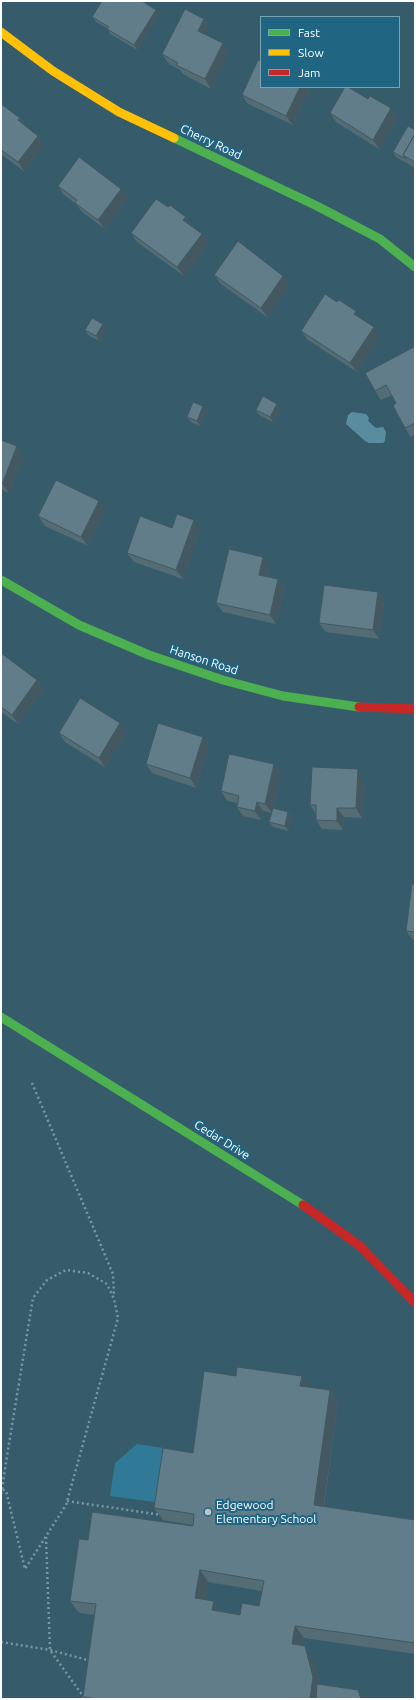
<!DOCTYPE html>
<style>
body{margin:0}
#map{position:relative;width:416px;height:1700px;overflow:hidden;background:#365c6c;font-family:Ubuntu,sans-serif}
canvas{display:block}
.frame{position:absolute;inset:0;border:2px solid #fff;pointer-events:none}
.legend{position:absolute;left:260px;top:16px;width:140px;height:72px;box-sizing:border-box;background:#206582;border:1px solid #79a3b4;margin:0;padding:5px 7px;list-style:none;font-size:12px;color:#fff}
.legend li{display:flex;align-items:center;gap:8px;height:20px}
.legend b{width:20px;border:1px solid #79a3b4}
</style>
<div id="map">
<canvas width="416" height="1700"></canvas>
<div class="frame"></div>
<ul class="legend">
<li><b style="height:5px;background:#4caf50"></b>Fast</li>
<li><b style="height:5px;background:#ffc107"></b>Slow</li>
<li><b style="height:5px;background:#c62828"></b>Jam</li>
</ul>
</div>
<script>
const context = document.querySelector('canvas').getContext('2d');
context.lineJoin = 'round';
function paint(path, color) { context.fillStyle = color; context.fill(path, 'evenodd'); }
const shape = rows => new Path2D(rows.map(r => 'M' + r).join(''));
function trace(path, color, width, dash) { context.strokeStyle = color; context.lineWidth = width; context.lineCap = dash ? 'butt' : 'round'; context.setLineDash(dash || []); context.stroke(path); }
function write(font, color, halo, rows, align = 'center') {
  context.font = font + ' Ubuntu,sans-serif'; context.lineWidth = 4; context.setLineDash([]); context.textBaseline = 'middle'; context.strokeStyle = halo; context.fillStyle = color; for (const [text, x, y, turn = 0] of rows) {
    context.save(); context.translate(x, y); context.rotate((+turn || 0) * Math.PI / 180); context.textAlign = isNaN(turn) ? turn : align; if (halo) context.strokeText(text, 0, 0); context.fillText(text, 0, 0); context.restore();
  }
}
paint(shape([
 [137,1444,170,1449,162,1503,110,1496,115,1463]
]), '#307a97');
paint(shape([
 [352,412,366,414,369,418,368,421,376,428,383,427,386,432,385,441,383,443,369,443,365,441,346,424,348,415]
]), '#5a8c9f');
trace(shape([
 [32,1083,113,1274,114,1296],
 [1,1494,2,1489,6,1462,33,1298,47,1280,66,1270,88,1273,107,1284,114,1299,118,1318,66,1505,25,1569,6,1491,2,1489],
 [67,1501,162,1515],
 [46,1537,50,1650,85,1699],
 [1,1642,50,1650,91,1661]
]), '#7c97a2', 2.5, [2, 3]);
trace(shape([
 [174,138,317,206,380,239,415,267],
 [1,580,79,625,149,655,223,680,283,696,359,707],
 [1,1017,303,1205]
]), '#4caf50', 9);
trace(shape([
 [1,32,53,71,119,112,174,138]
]), '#ffc107', 9);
trace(shape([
 [359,707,415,709],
 [303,1205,360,1246,415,1303]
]), '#c62828', 9);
paint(shape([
 [159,15,137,50,110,34,107,28,96,22,92,17],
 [204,19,210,28,206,35,229,52,211,89,183,74,179,69,169,64,162,54],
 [261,87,308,87,310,89,293,125,248,104,242,95],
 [368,99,391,108,398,118,379,149,336,122,330,113],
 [1,104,20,118,26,126,44,145,25,172,1,154],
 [415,130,415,168,396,157,393,152],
 [58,186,121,189,128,198,105,229,82,212,76,204,64,195],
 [168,207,186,217,192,226,202,234,209,243,184,276,137,242,131,233],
 [214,275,290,285,267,317,221,284],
 [362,319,380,336,357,372,308,340,301,331],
 [103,324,107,329,99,341,88,335,85,330],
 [415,348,415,435,411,437,405,428,396,403,392,395,381,400,375,391],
 [277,404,280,408,273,422,259,415,256,410],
 [206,411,200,426,191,422,187,417],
 [1,440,24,456,9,493,1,489],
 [105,510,88,546,45,526,38,516],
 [172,528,200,529,183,579,134,562,127,553],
 [269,566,267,577,278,579,285,588,276,624,223,612,216,603],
 [378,592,384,601,379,639,326,632,319,623],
 [1,653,37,680,44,689,18,724,1,712],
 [120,723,127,732,105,767,65,742,59,733],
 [209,746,196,788,152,773,146,764],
 [274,764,281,773,273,810,288,812,292,816,288,831,273,827,269,822,272,813,263,811,261,820,243,816,237,807,238,803,227,801,221,791],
 [364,779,362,818,344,817,343,830,322,829,316,820,316,814,310,805],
 [415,884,415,940,413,940,406,931],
 [310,1387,330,1390,338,1402,324,1507,415,1520,415,1654,304,1638,302,1645,305,1646,313,1658,320,1685,358,1690,362,1695,363,1699,84,1699,83,1697,94,1615,79,1613,70,1601,88,1540,193,1526,193,1525,163,1520,154,1508,193,1453],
 [208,1582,262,1591,259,1606,240,1615,221,1611,214,1601,205,1600]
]), '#536c76');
paint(shape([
 [156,10,159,15,137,50,134,45],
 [204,19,210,28,204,40,198,31],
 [223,43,229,52,211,89,205,79],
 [300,87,308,87,310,89,293,125,286,116],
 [391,108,398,118,379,149,373,140],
 [20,118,26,127,18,120],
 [38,136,44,145,25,172,18,162],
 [121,189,128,198,105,229,98,220],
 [186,217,192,226,190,229,183,220],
 [202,234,209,243,184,276,177,267],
 [283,276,290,285,267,317,261,308],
 [356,311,362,320,354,314],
 [103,324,107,329,99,341,96,336],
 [374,327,380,336,357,372,350,363],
 [277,404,280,408,273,422,270,417],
 [203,406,206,411,200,426,197,421],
 [17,446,24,456,9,493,2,484],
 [99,501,105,510,88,546,81,537],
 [194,520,200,529,183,579,176,570],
 [263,557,269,566,265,584,259,575],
 [278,579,285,588,276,624,270,615],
 [378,592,384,601,379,639,373,630],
 [37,680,44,689,18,724,12,715],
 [120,723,127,732,105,767,99,758],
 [203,737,209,746,196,788,190,778],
 [274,764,281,773,272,813,265,804],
 [358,769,364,779,362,818,356,808],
 [257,802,263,811,261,820,255,811],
 [337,808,344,817,343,830,337,821],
 [288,812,292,816,288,831,285,826],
 [302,1376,310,1388,300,1386],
 [330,1390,338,1402,322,1517,314,1505],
 [200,1570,208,1582,204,1610,195,1598],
 [214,1601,222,1613,212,1610],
 [295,1626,304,1638,301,1656,292,1644],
 [305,1646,313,1658,321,1689,320,1699,310,1699],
 [358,1690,362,1695,363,1699,361,1699]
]), '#435860');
const building = shape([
 [102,1,142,1,156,10,134,45,107,29,109,27,92,17,102,1],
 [185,9,204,19,198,31,223,43,205,79,176,65,178,63,162,54,185,9],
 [258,60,261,61,261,87,300,87,286,116,242,95,258,60],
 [345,87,348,87,368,99,370,96,391,108,373,140,330,113,345,87],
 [1,104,20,118,18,120,38,136,18,162,1,150,1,104],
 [408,126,415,130,415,134,403,155,406,159,393,152,408,126],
 [415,134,415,162,403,155,415,134],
 [79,157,121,189,98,220,75,203,77,200,58,186,79,157],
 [156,199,168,207,170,205,186,217,183,220,202,234,177,267,131,233,156,199],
 [238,241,283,276,261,308,214,275,238,241],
 [325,294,337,302,339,300,356,311,354,314,374,327,350,363,301,331,325,294],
 [92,318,103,324,96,336,85,330,92,318],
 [414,347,415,348,415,423,405,428,393,406,396,403,386,385,375,391,365,373,414,347],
 [263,396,277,404,270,417,256,410,263,396],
 [193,402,203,406,197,421,187,417,193,402],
 [1,440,17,446,2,484,1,483,1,440],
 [56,480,99,501,81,537,38,516,56,480],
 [177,514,194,520,176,570,127,553,140,516,172,528,177,514],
 [229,549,263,557,259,575,278,579,270,615,216,603,229,549],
 [324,585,378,592,373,630,319,623,324,585],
 [1,653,37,680,12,715,1,707,1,653],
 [80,698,120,723,99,758,59,733,80,698],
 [158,723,203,737,190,778,146,764,158,723],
 [229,754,274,764,265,804,257,802,255,811,237,807,239,796,221,791,229,754],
 [312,767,358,769,356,808,337,808,337,821,316,820,316,805,310,805,312,767],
 [273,808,288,812,285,826,269,822,273,808],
 [412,884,415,884,415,932,406,931,412,884],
 [237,1367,302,1376,300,1386,330,1390,314,1505,415,1520,415,1643,295,1626,292,1644,305,1646,313,1677,310,1699,97,1699,83,1697,96,1604,70,1601,79,1539,88,1540,92,1512,193,1526,194,1514,154,1508,163,1448,193,1453,204,1371,236,1376,237,1367],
 [200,1570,264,1581,259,1606,242,1603,240,1615,212,1610,214,1601,195,1598,200,1570],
 [317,1684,358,1690,361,1699,316,1699,317,1684]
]);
paint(building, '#607d89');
trace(building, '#435860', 1);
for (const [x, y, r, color] of [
 [208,1512,4,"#b9c6cc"]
]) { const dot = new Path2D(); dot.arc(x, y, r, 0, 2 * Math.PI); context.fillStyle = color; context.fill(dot); trace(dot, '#206582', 1.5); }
write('12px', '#fff', '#206582', [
 ["Cherry Road",211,142,25],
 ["Hanson Road",204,660,18],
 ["Cedar Drive",222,1140,32]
]);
write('12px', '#fff', '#206582', [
 ["Edgewood",216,1505],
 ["Elementary School",216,1519]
], 'left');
</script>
